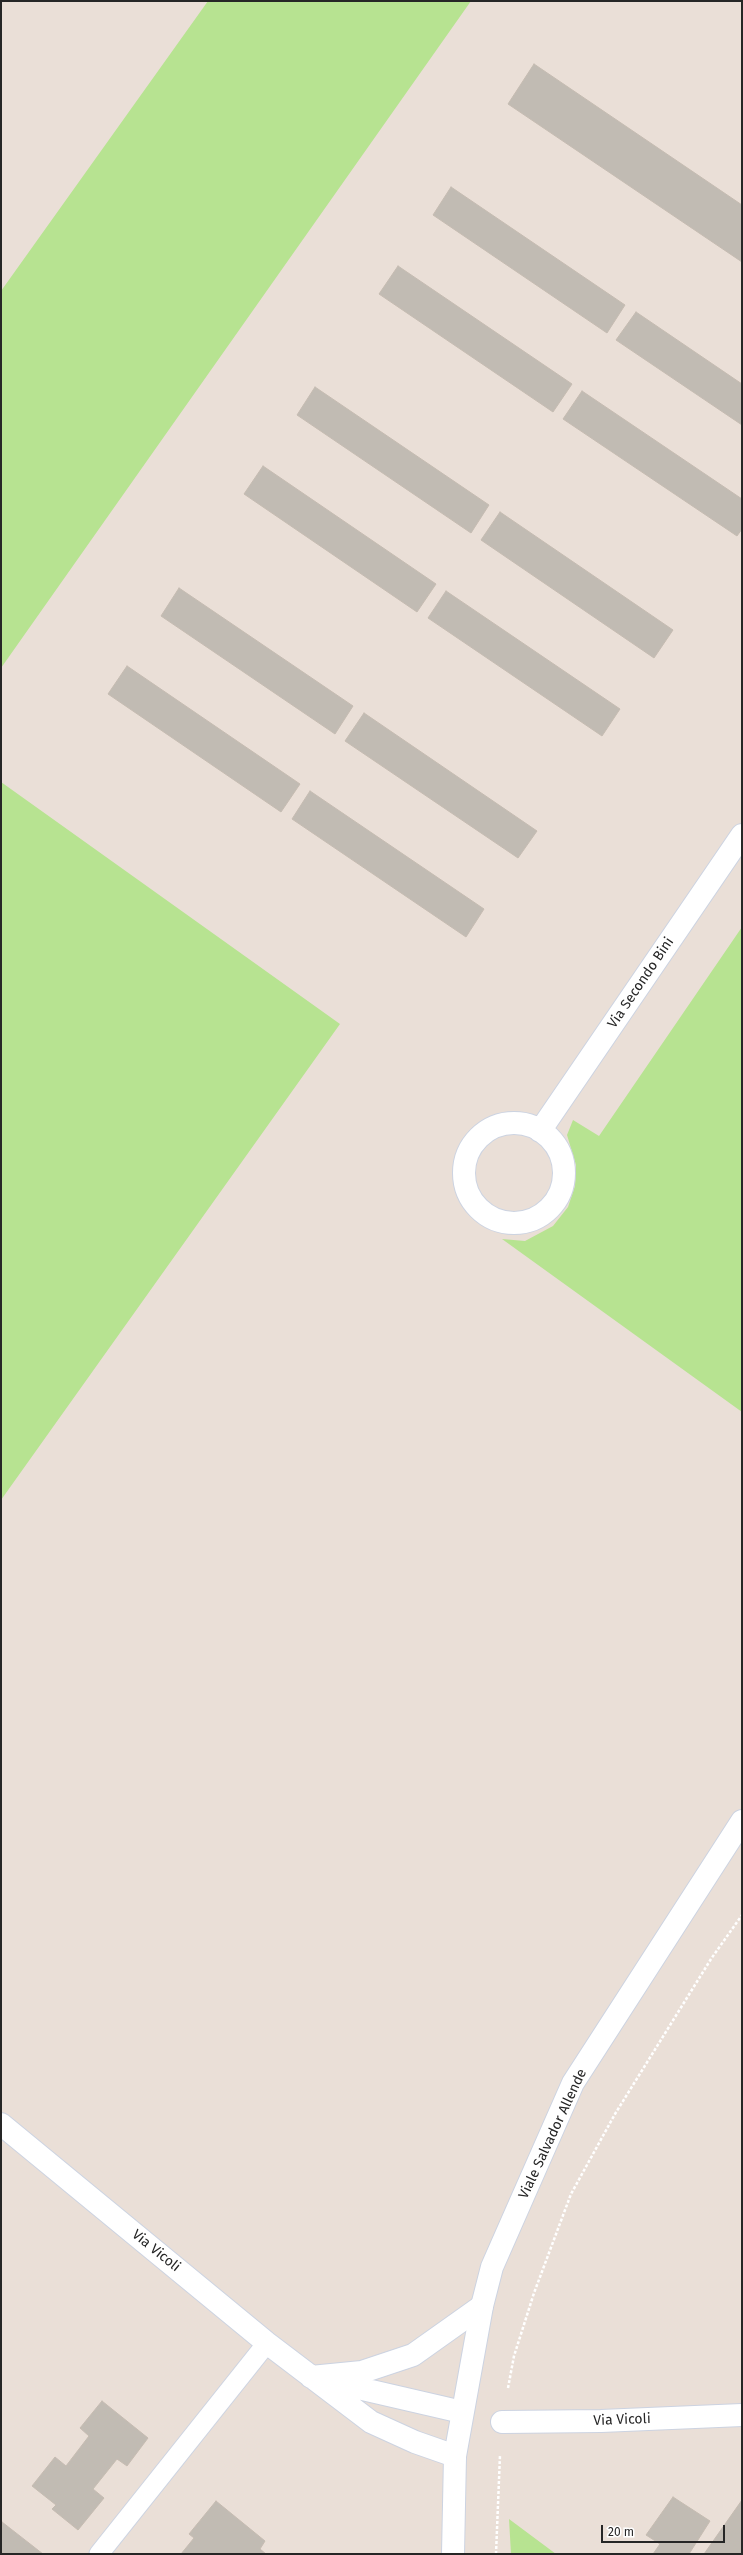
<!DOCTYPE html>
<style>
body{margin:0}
#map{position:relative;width:743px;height:2555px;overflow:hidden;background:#eadfd7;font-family:"Fira Sans",sans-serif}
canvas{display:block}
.frame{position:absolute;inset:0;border:2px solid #262626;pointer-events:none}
.scale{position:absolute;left:601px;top:2525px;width:124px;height:18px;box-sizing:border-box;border:2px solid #262626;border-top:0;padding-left:5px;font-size:12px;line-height:14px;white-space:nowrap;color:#262626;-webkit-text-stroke:3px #fff;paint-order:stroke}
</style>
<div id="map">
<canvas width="743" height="2555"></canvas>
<div class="frame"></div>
<div class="scale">20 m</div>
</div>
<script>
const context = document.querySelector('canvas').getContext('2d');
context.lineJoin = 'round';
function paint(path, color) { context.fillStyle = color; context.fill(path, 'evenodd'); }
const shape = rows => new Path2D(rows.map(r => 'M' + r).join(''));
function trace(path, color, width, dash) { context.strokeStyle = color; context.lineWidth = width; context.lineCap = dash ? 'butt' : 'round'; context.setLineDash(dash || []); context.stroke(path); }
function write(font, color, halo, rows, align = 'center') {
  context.font = font + ' "Fira Sans",sans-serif'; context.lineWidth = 4; context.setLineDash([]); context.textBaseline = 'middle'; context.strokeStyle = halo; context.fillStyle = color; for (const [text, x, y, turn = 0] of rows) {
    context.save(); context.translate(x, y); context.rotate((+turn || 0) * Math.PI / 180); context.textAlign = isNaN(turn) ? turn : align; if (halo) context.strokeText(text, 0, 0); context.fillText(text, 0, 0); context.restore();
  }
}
paint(shape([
 [208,1,471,1,1,668,1,291],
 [1,782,340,1024,1,1500],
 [742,927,742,1412,502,1239,525,1241,553,1226,568,1207,575,1186,576,1165,567,1135,573,1120,599,1136],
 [509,2519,556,2554,511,2554]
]), '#b7e391');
const building = shape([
 [534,64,742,205,742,262,508,104,534,64],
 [451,187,625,305,607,333,433,215,451,187],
 [398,266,572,384,553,412,379,294,398,266],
 [636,312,742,384,742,425,616,340,636,312],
 [315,387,489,505,471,533,297,415,315,387],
 [582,391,742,499,742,529,737,536,563,419,582,391],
 [263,466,436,584,417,612,244,494,263,466],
 [500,512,673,630,654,658,481,540,500,512],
 [179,588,353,706,335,734,161,616,179,588],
 [446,591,620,709,602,736,428,618,446,591],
 [127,666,300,784,281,812,108,694,127,666],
 [364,713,537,831,518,858,345,741,364,713],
 [310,791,484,909,466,937,292,819,310,791],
 [102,2401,148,2438,127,2466,117,2459,93,2489,104,2498,78,2530,52,2509,56,2505,32,2486,55,2457,66,2466,89,2436,80,2428,102,2401],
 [673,2497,710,2521,689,2554,653,2554,660,2544,646,2535,673,2497],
 [742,2500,742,2554,704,2554,742,2500],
 [216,2501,265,2541,260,2549,266,2554,181,2554,194,2538,189,2534,216,2501],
 [2,2522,43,2554,1,2554,2,2522]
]);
paint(building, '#c1bbb3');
trace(building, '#c5bbb1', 1);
const service = shape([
 [99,2554,267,2343]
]);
const minor = shape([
 '464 1173a50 50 0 1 1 100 0a50 50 0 1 1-100 0Z',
 [540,1131,742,835],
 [1,2124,267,2343,371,2422,415,2442,455,2456],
 [311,2377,362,2372,413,2355,482,2306],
 [328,2381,462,2412],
 [502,2422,601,2421,742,2415]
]);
const secondary = shape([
 [453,2554,455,2456,482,2306,492,2267,573,2083,742,1821]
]);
trace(service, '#ccd3e1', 21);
trace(minor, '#ccd3e1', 24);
trace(secondary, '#ccd3e1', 24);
trace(shape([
 [508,2388,514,2356,534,2293,571,2194,615,2114,711,1959,742,1915],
 [496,2554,500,2455]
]), '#fff', 2.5, [3, 2]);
trace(service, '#fff', 19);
trace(minor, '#fff', 22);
trace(secondary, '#fff', 22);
write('14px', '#262626', '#fff', [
 ["Via Secondo Bini",641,983,-56],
 ["Viale Salvador Allende",553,2134,-65],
 ["Via Vicoli",156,2251,39],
 ["Via Vicoli",622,2420,-2]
]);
</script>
